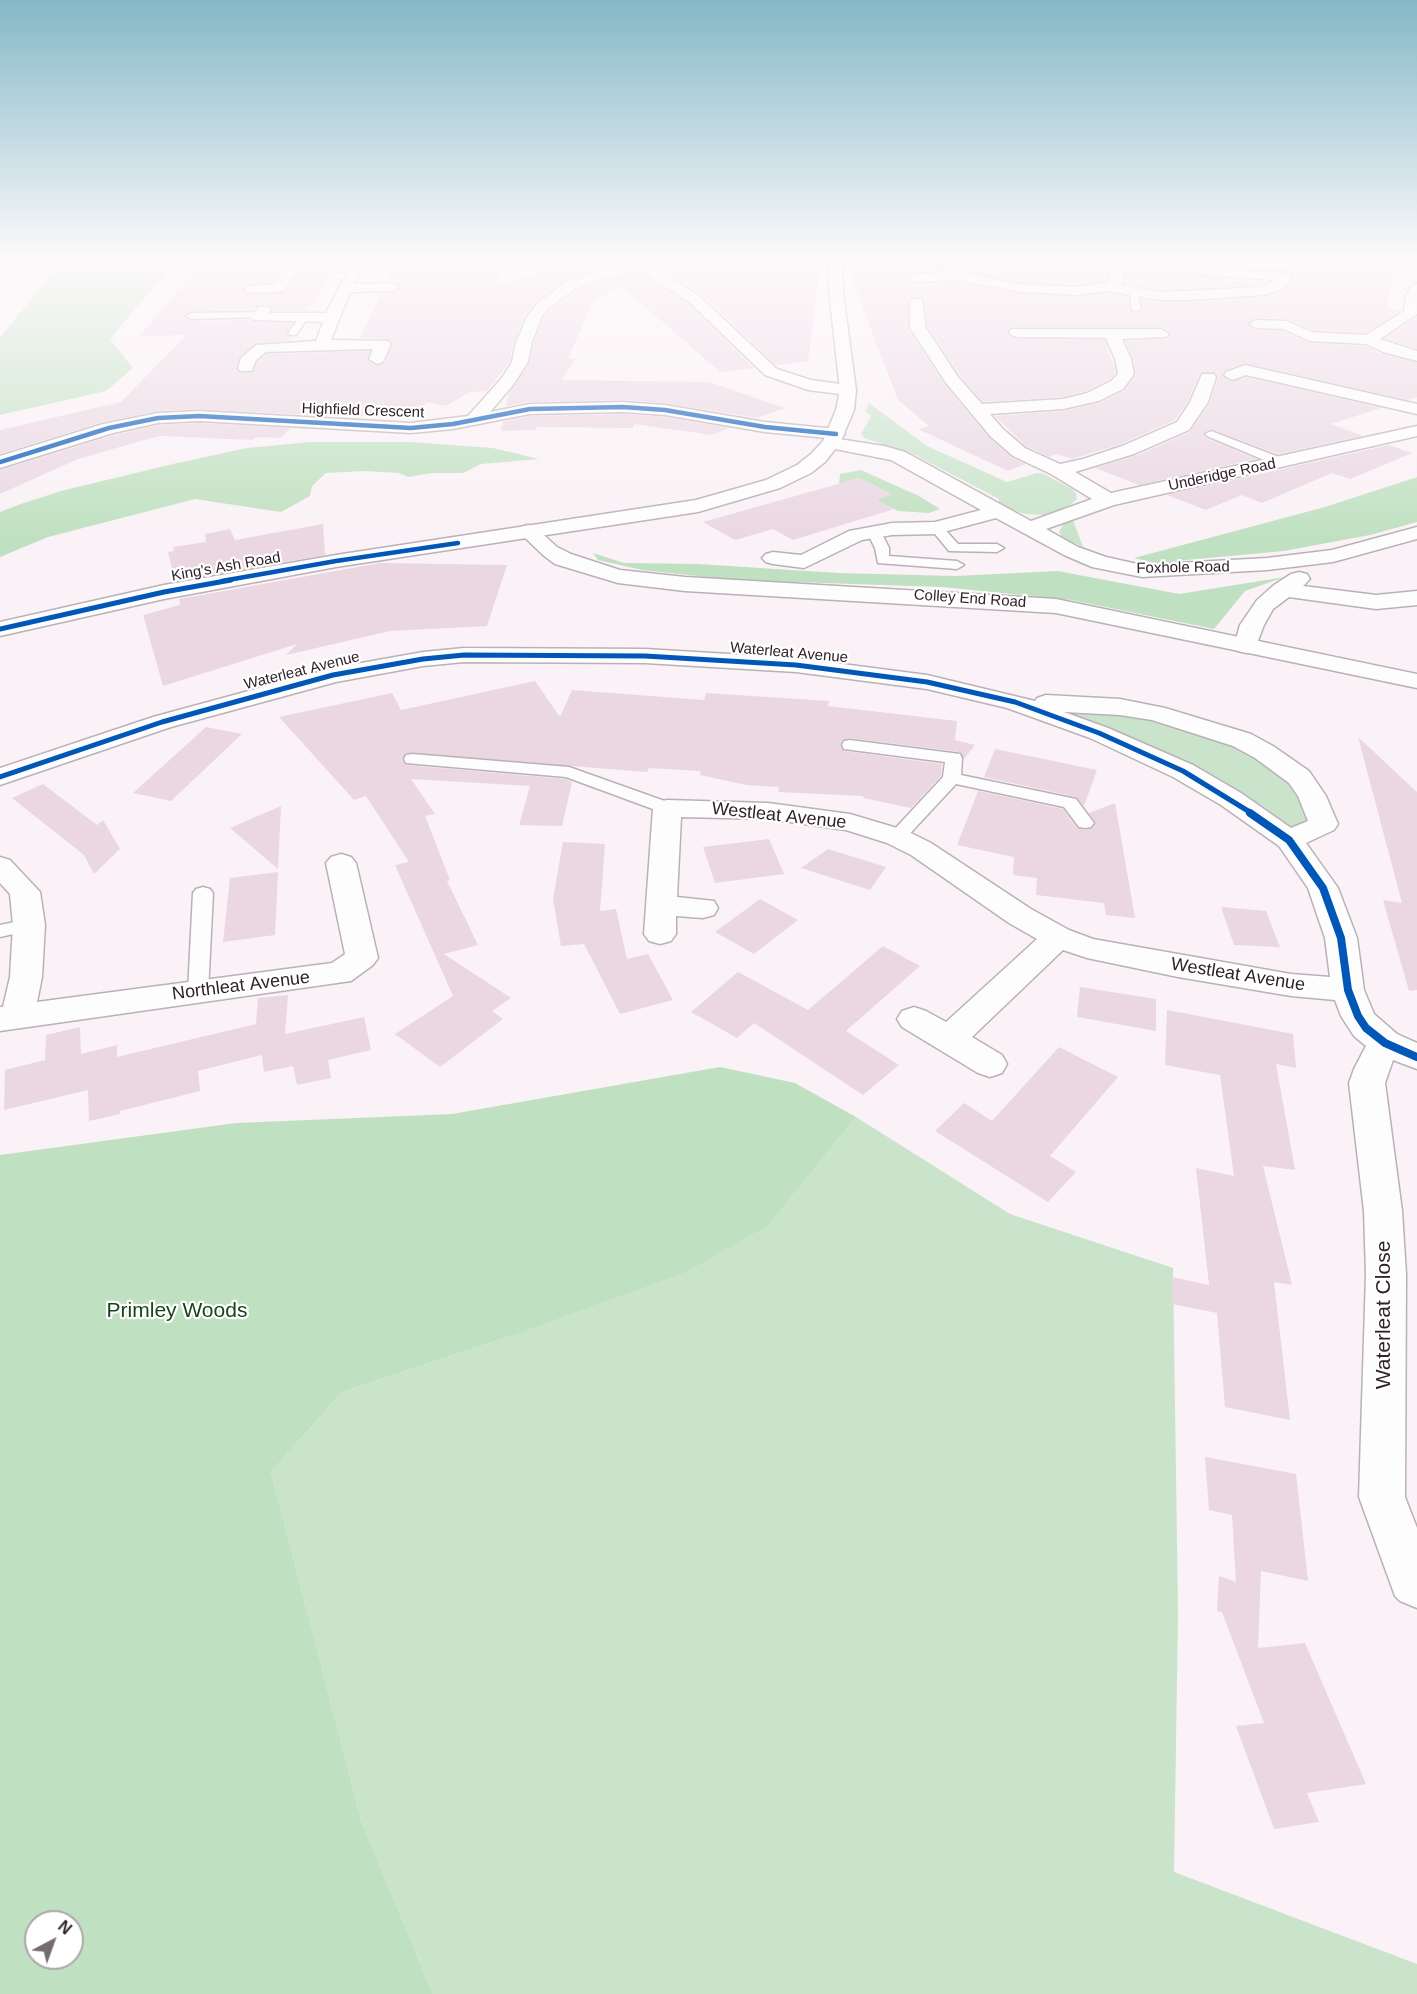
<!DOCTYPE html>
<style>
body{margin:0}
#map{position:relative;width:1417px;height:1994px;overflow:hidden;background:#faf2f6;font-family:Arial,sans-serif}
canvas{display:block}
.north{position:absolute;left:24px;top:1910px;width:60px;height:60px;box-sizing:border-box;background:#fff;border:2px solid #aca7a9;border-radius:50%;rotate:41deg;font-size:16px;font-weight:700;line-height:24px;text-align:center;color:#2f2229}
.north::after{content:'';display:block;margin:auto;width:21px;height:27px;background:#766b71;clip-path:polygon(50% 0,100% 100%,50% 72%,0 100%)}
</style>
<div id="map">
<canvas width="1417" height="1994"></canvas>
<div class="north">N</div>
</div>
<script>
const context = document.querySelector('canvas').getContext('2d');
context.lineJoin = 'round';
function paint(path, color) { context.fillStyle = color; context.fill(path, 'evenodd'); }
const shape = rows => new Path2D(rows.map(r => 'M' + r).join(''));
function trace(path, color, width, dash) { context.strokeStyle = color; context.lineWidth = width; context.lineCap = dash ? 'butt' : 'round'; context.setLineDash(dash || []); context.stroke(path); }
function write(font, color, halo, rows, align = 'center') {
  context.font = font + ' Arial,sans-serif'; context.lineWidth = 4.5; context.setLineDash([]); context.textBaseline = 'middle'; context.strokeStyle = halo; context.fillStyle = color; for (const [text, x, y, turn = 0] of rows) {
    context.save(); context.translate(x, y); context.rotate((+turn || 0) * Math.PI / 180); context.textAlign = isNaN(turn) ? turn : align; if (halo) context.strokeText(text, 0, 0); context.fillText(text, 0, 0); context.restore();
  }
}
paint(shape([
 [869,403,927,446,1007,482,1037,473,1044,474,1072,489,1076,493,1077,499,1070,505,1048,515,1025,514,1012,510,999,503,999,499,913,454,864,438,861,434,871,416,865,411],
 [1073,520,1083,547,1063,538,1059,532,1063,524],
 [1015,702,1120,707,1275,758,1324,824,1289,840,1231,799],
 [856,1117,1010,1214,1173,1268,1178,1614,1174,1872,1417,1964,1417,1994,433,1994,362,1823,271,1472,342,1392,505,1338,770,1224]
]), '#c9e4ca');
paint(shape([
 [63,259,183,259,150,291,110,339,133,368,106,391,0,415,0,338],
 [310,442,410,442,493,448,539,459,481,464,463,473,432,473,408,477,399,473,364,471,326,473,312,486,310,496,281,512,195,499,48,537,0,557,0,512,18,505,61,491,177,463,247,448],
 [861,470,919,496,940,509,929,513,898,511,876,500,891,494,859,478,839,484,840,474],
 [1417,477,1417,522,1370,535,1284,551,1154,563,1134,558,1325,507],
 [593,553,624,563,698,564,838,573,955,576,1058,571,1179,594,1285,577,1245,591,1214,629,1071,600,942,587,734,580,642,570,598,560],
 [720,1067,795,1083,856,1117,770,1224,686,1272,505,1338,342,1392,271,1472,362,1823,433,1994,0,1994,0,1155,236,1123,452,1114],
 [36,1922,72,1922,72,1958,36,1958]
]), '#c0e1c1');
paint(shape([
 [345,259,303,262,283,268,274,282,246,284,242,288,244,293,251,295,279,294,286,292,295,278,305,274,334,274,307,311,273,311,269,305,259,305,254,310,191,311,184,317,191,321,250,320,253,322,292,323,286,333,290,337,288,341,256,343,240,356,236,367,240,373,253,373,258,361,267,354,370,351,367,360,378,366,385,363,393,342,388,339,360,338,380,294,393,293,402,288,394,281,386,281,395,261,506,259,496,285,586,259,617,266,580,274,564,281,537,301,526,314,514,341,510,361,487,391,470,392,446,406,426,402,419,416,306,415,199,409,158,411,102,422,0,454,0,430,121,402,186,335,139,336,197,269,208,261],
 [701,259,713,268,765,262,787,275,797,260,821,262,808,361,776,365,701,294,654,264],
 [902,259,948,259,941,267,942,270,915,272,907,276,907,280,915,284,960,282,1019,294,1078,297,1108,293,1128,297,1129,309,1135,314,1143,310,1141,299,1160,302,1189,302,1265,297,1285,291,1294,276,1285,271,1195,265,1186,270,1190,276,1268,282,1261,285,1160,290,1124,283,1127,275,1125,270,1119,264,1107,259,1142,259,1302,270,1303,259,1395,259,1387,308,1400,311,1365,333,1313,330,1287,319,1256,318,1247,325,1256,330,1283,331,1309,343,1365,346,1382,354,1417,363,1417,397,1408,400,1244,363,1225,370,1222,375,1231,382,1246,377,1381,408,1331,424,1363,436,1278,454,1210,429,1203,434,1206,438,1256,459,1139,485,1095,468,1135,456,1190,432,1210,403,1218,378,1216,373,1200,373,1188,401,1175,420,1121,444,1072,459,1057,454,1049,457,1026,446,995,416,1063,411,1100,403,1124,391,1136,375,1133,359,1125,341,1166,339,1171,336,1170,332,1161,327,1012,327,1007,332,1017,339,1105,340,1116,373,1110,379,1086,391,1063,397,983,402,960,376,928,327,923,297,910,298,908,302,908,329,944,384,990,439,1012,458,1026,464,1008,471,918,429,929,426,898,400,847,266],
 [969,259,1080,259,1109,276,1103,281,1078,285,1019,282,965,271,961,267],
 [640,273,688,304,754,368,720,372,620,285,592,303,568,359,576,359,561,380,709,382,785,408,757,418,665,403,623,400,530,402,506,406,509,393,530,363,534,343,544,317,551,310,576,291,592,284],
 [1417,317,1417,349,1385,338],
 [623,414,665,417,730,428,712,435,634,424,633,428,536,427,535,430,501,431,503,422,530,416],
 [199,423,291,428,280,438,257,437,252,440,161,436,148,439,78,459,0,494,0,470,114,435,158,425],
 [1389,445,1412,453,1350,479,1332,473,1262,503,1242,495,1206,510,1167,495],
 [859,478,892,495,876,500,894,509,793,540,773,529,735,540,703,522],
 [323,524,325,555,175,581,168,552,174,551,173,547,206,542,205,534,230,529,235,540],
 [380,563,507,565,487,626,390,631,286,655,297,644,163,686,143,615,180,605,179,599],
 [535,681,560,717,572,690,704,700,706,693,829,701,828,706,957,721,955,740,975,745,964,759,960,752,850,738,842,740,840,746,844,751,942,764,941,776,911,808,863,798,864,796,778,792,779,787,746,785,700,775,701,771,649,768,647,772,406,753,402,760,406,765,566,779,572,782,562,826,519,825,530,786,411,779,435,814,425,816,450,880,447,881,478,945,444,954,511,998,492,1011,503,1019,440,1067,395,1034,453,996,395,865,409,862,366,796,354,800,279,717,392,693,401,710],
 [206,727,242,734,171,801,133,793],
 [1358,737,1417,792,1417,990,1409,991,1383,900,1402,903],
 [995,749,1097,770,1084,806,1076,797,984,777],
 [43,784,97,825,103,820,120,849,94,874,84,855,12,798],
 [978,791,1063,809,1077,828,1085,830,1093,828,1096,823,1089,813,1115,803,1135,918,1106,915,1104,903,1036,895,1037,878,1013,875,1014,857,957,845],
 [281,806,278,869,230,828],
 [769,839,784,874,715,883,703,847],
 [563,842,605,844,600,911,616,909,627,959,648,954,673,1000,620,1014,584,944,561,946,553,899],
 [828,849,886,867,870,890,801,868],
 [278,872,275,935,223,942,230,878],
 [760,899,798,920,754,954,715,932],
 [1221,907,1266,911,1280,947,1234,945],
 [883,946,920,966,846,1031,899,1065,863,1095,754,1023,737,1038,691,1012,738,972,808,1010],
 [1080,987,1156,999,1156,1031,1077,1017],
 [288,995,285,1034,364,1017,371,1050,328,1060,331,1078,297,1085,293,1066,264,1072,262,1055,198,1071,200,1091,120,1111,120,1114,89,1121,88,1090,4,1110,5,1070,45,1060,46,1035,80,1027,81,1054,117,1045,117,1057,256,1024,258,998],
 [1167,1010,1293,1034,1296,1068,1276,1064,1295,1170,1263,1166,1292,1285,1274,1282,1290,1420,1225,1407,1217,1313,1172,1304,1172,1277,1209,1285,1196,1168,1234,1176,1220,1075,1165,1065],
 [1059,1047,1118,1077,1050,1156,1076,1172,1048,1202,935,1131,964,1103,992,1121],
 [1205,1457,1296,1474,1308,1581,1261,1571,1258,1648,1305,1643,1366,1784,1307,1793,1319,1822,1274,1829,1236,1726,1264,1723,1222,1612,1217,1611,1219,1576,1236,1582,1232,1515,1209,1510]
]), '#ead7e2');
const lane = shape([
 [1134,290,1138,293,1141,309,1136,312,1131,309,1130,293,1134,290],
 [260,312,263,313,263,317,191,319,186,316,191,313,260,312],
 [300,316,308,318,296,335,290,335,288,333,300,316],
 [1211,431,1284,459,1286,462,1280,466,1276,465,1207,436,1205,434,1211,431],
 [936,524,941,525,958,544,997,544,1004,548,997,552,949,551,930,528,936,524],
 [874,528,881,532,889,548,889,556,957,561,964,565,957,569,878,563,875,548,867,532,874,528],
 [850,740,960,754,962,758,961,775,1076,799,1094,823,1091,827,1085,828,1079,827,1064,807,956,784,903,841,891,841,888,837,891,833,943,777,945,762,844,749,842,745,844,741,850,740],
 [412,754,569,767,673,804,676,808,673,812,661,812,566,777,406,763,404,759,406,755,412,754],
 [203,887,210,889,213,893,208,992,205,997,198,999,191,997,188,992,193,893,196,889,203,887],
 [29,919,36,921,39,925,36,929,0,937,0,925,29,919]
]);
const street = shape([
 [354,259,367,259,354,284,393,283,400,287,393,291,350,292,331,340,388,341,391,344,383,362,377,364,369,359,373,349,266,352,256,360,252,371,240,371,238,368,241,358,256,345,316,341,323,322,253,320,251,317,259,307,269,307,271,310,269,313,326,313,348,271,305,272,294,276,284,291,279,292,251,293,246,292,244,289,246,286,275,284,284,270,304,264,352,263,354,259],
 [628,259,642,259,699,296,777,369,811,380,854,386,856,390,848,395,808,390,765,375,689,302,640,271,591,282,575,289,549,308,542,316,532,342,528,362,513,385,490,412,530,404,623,402,665,405,765,422,836,429,842,430,845,434,839,439,884,446,905,452,1031,521,1092,499,1051,474,1013,456,991,437,946,383,910,328,910,302,912,299,922,299,926,328,958,377,982,404,1063,399,1087,393,1111,381,1118,374,1115,359,1106,338,1017,337,1012,335,1009,332,1012,329,1161,329,1169,334,1166,337,1122,339,1131,359,1134,374,1123,389,1099,401,1063,409,990,414,1003,429,1025,448,1060,464,1083,459,1122,446,1177,422,1190,402,1202,374,1214,374,1216,377,1208,402,1189,430,1134,454,1075,472,1111,493,1417,426,1417,436,1114,505,1046,529,1078,547,1106,557,1142,565,1267,558,1332,550,1417,527,1417,539,1333,562,1267,570,1142,577,1092,567,1064,555,996,518,936,534,892,535,862,540,804,568,773,564,766,562,762,558,766,554,773,552,801,555,849,531,892,523,935,522,981,510,891,460,825,447,822,443,827,438,765,432,665,415,623,412,530,414,453,429,411,433,199,421,158,423,113,433,0,468,0,456,103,424,158,413,199,411,411,423,468,416,501,379,512,362,516,342,528,315,539,302,565,283,581,276,632,265,628,259],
 [951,259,967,259,957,267,964,273,1019,284,1078,287,1104,283,1110,280,1111,275,1108,272,1082,259,1100,259,1118,266,1123,271,1125,274,1121,285,1160,292,1262,287,1276,280,1190,274,1188,271,1190,268,1195,267,1285,273,1292,277,1284,289,1264,295,1189,300,1160,300,1108,291,1078,295,1019,292,960,280,915,282,908,278,915,274,947,272,943,268,951,259],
 [1417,284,1417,314,1380,339,1417,351,1417,361,1383,352,1366,344,1309,341,1284,329,1256,328,1249,324,1256,320,1287,321,1312,332,1366,335,1404,311,1406,295,1412,285,1417,284],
 [1245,365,1417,404,1417,414,1246,375,1232,380,1224,375,1226,372,1245,365],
 [1299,572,1307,574,1310,579,1303,586,1376,595,1417,591,1417,605,1376,609,1289,597,1273,609,1264,625,1254,651,1246,653,1238,651,1234,646,1240,625,1257,600,1274,585,1291,574,1299,572],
 [464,648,645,649,796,658,927,675,1035,701,1037,698,1046,695,1120,699,1165,708,1251,734,1273,746,1309,771,1326,796,1338,824,1334,830,1306,843,1338,888,1357,938,1364,990,1374,1014,1397,1034,1417,1043,1417,1069,1393,1060,1385,1083,1402,1211,1406,1274,1405,1497,1417,1528,1417,1608,1400,1601,1395,1596,1359,1497,1366,1274,1364,1211,1349,1083,1354,1069,1366,1046,1354,1036,1341,1016,1335,1000,1291,996,1178,977,1087,958,1063,950,972,1037,1002,1055,1007,1064,1002,1073,990,1077,978,1073,902,1027,897,1019,902,1011,914,1007,926,1011,946,1022,1037,939,1009,923,911,855,887,843,846,830,768,819,681,817,677,897,714,901,718,908,714,915,703,918,676,916,676,934,671,941,660,944,649,941,644,934,653,808,657,802,667,800,768,803,850,814,907,831,931,843,1031,909,1069,930,1093,939,1291,974,1330,977,1325,938,1308,888,1279,846,1221,805,1173,777,1090,738,1007,708,927,689,796,672,645,663,464,662,423,666,336,682,171,727,0,785,0,768,153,717,333,668,423,652,464,648],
 [1064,712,1120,715,1152,720,1233,746,1255,758,1289,783,1298,796,1308,821,1291,828,1241,793,1193,765,1108,728,1064,712],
 [341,854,351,857,356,863,378,958,373,965,351,981,0,1031,0,1007,3,1007,10,977,13,925,10,894,0,883,0,857,10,860,40,892,45,925,42,977,37,1002,332,963,345,954,326,863,331,857,341,854]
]);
const secondary = shape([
 [528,525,535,527,557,547,571,554,620,570,685,577,1056,599,1417,674,1417,688,1056,613,685,591,618,583,555,564,543,555,518,531,521,527,528,525]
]);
const highway = shape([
 [831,259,845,259,842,270,844,300,856,390,854,410,840,443,825,462,811,473,780,488,698,512,336,567,164,599,0,636,0,622,164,585,336,555,696,500,766,480,797,465,811,454,823,441,836,410,840,390,830,300,828,270,831,259]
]);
trace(lane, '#bab1b6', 3);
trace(street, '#bab1b6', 3);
trace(secondary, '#bab1b6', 3);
trace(highway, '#bab1b6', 3);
paint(lane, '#fefdfe');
paint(street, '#fefdfe');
paint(secondary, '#fefdfe');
paint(highway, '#fefdfe');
trace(shape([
 [0,462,109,428,158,418,199,416,411,428,453,424,530,409,623,407,665,410,765,427,836,434],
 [222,581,336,561,458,543]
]), '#0057b8', 4.5);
trace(shape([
 [0,629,164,592,231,580],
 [0,777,162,722,333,675,423,659,464,655,645,656,796,665,927,682,1015,702,1099,733,1183,771,1253,814]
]), '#0057b8', 5);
trace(shape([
 [1250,813,1289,840,1323,888,1341,938,1348,990,1358,1016,1366,1028,1385,1043,1417,1057]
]), '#0057b8', 8);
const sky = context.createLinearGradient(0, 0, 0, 538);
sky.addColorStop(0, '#85b8c7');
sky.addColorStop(0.48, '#fdf9fb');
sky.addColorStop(1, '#fdf9fb00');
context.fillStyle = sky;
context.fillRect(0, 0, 1417, 538);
write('15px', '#2f2229', '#fff', [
 ["Highfield Crescent",363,411,2],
 ["Underidge Road",1222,475,-12],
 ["King's Ash Road",226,567,-10],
 ["Foxhole Road",1183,568,-1],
 ["Colley End Road",970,599,4],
 ["Waterleat Avenue",789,653,5],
 ["Waterleat Avenue",302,671,-14]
]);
write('18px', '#2f2229', '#fff', [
 ["Westleat Avenue",779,816,6],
 ["Westleat Avenue",1238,975,9],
 ["Northleat Avenue",241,986,-7]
]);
write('21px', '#15441d', '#fff', [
 ["Primley Woods",177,1311]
]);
write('21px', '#2f2229', '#fff', [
 ["Waterleat Close",1384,1315,-90]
]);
</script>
